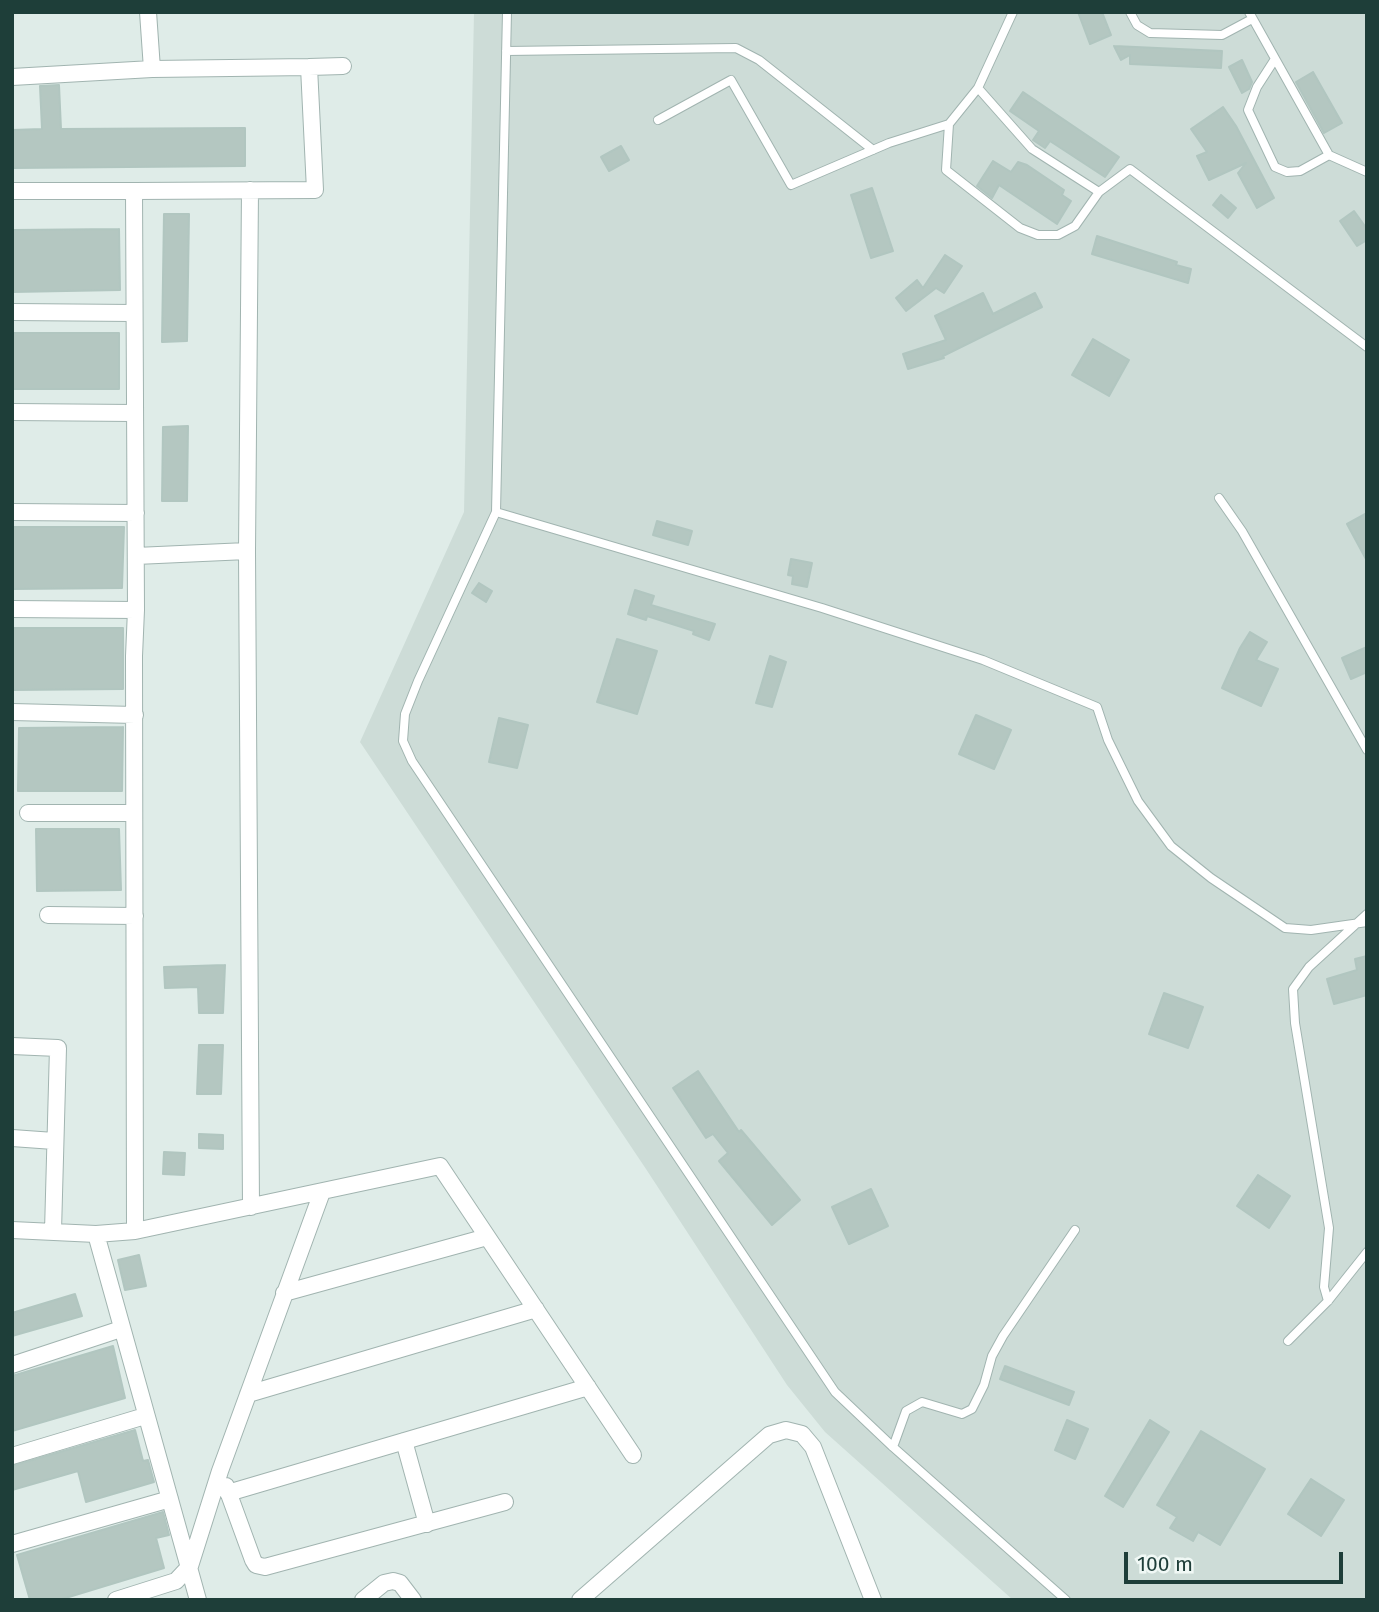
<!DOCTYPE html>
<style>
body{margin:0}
#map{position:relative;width:1379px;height:1612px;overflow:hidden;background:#dfece8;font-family:"Fira Sans",sans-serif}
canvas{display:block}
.frame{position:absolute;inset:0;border:14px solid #1e3e39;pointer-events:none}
.scale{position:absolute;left:1124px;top:1552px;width:219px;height:32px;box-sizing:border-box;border:4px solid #1e3e39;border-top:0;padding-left:9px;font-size:21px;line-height:24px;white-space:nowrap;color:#1e3e39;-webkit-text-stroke:5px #f0f8f5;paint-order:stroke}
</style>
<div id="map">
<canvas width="1379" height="1612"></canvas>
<div class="frame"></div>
<div class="scale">100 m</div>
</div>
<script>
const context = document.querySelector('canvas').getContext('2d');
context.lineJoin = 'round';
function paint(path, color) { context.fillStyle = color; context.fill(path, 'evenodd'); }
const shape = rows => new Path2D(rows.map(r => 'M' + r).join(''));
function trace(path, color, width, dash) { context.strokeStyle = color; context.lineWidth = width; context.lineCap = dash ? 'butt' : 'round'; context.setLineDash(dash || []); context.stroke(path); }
paint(shape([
 [474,12,1367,12,1367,1600,1013,1600,825,1432,787,1385,646,1169,360,742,464,512]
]), '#cddcd7');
const building = shape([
 [1078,12,1102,12,1111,35,1090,44,1078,12],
 [1114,46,1222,51,1221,68,1130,64,1130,55,1121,60,1114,46],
 [1242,60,1252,82,1249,89,1242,93,1229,67,1242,60],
 [1313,72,1342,123,1324,133,1296,82,1313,72],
 [59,85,61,129,245,128,245,166,12,168,12,130,42,129,40,86,59,85],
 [1023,92,1119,157,1105,177,1050,141,1045,148,1033,140,1039,131,1010,111,1023,92],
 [1223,107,1236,126,1274,198,1257,208,1238,173,1246,163,1209,180,1197,156,1207,152,1191,129,1223,107],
 [621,146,629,160,609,171,601,157,621,146],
 [993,161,1011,172,1018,162,1027,165,1064,190,1062,195,1071,201,1057,224,999,185,992,198,977,186,993,161],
 [872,188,893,251,871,258,851,195,872,188],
 [1221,195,1236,208,1228,218,1213,205,1221,195],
 [1354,211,1367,229,1367,240,1357,246,1340,221,1354,211],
 [164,214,189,214,187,341,162,342,164,214],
 [119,229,120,290,12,292,13,230,119,229],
 [1097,236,1177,262,1176,265,1191,269,1188,283,1092,254,1097,236],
 [945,255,962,266,944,293,936,288,906,311,896,298,917,280,923,288,945,255],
 [983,293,993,314,1035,293,1042,307,943,356,944,358,908,369,903,354,946,340,935,316,983,293],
 [12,333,119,333,119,389,12,389,12,333],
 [1093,339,1129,360,1109,396,1072,375,1093,339],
 [188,426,187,501,162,501,163,427,188,426],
 [1367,513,1367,561,1347,524,1367,513],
 [657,521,692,531,688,545,653,535,657,521],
 [12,527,124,527,122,588,12,589,12,527],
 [791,559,812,563,807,587,792,584,793,576,788,575,791,559],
 [479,583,492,591,486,602,472,593,479,583],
 [635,590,654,596,651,605,715,624,709,640,693,634,694,631,647,616,646,620,628,614,635,590],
 [12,628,123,628,123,689,12,690,12,628],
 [1250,632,1267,642,1256,660,1278,669,1261,706,1222,688,1240,648,1250,632],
 [617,639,657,651,637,714,597,702,617,639],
 [1367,647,1367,672,1351,679,1342,658,1367,647],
 [770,656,786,662,772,707,756,703,770,656],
 [976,715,1011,730,994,769,959,754,976,715],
 [499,718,528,725,517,768,489,762,499,718],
 [123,727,122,791,18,791,19,728,123,727],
 [36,829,119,829,121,890,37,891,36,829],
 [1367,956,1367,995,1334,1004,1327,979,1357,970,1355,959,1367,956],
 [225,965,223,1013,199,1013,198,987,165,988,164,967,225,965],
 [1164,993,1203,1007,1188,1048,1149,1034,1164,993],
 [199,1045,223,1045,221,1094,197,1094,199,1045],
 [698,1071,739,1132,741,1130,800,1200,772,1225,719,1161,728,1153,713,1134,706,1138,673,1088,698,1071],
 [199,1134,223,1135,223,1149,199,1148,199,1134],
 [164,1152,185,1153,184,1175,163,1174,164,1152],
 [1258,1175,1290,1196,1269,1228,1237,1206,1258,1175],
 [871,1189,888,1226,849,1244,832,1207,871,1189],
 [139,1255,146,1286,125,1290,118,1260,139,1255],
 [75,1294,82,1316,12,1336,12,1313,75,1294],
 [113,1346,125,1398,12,1431,12,1376,113,1346],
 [1005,1366,1074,1392,1069,1405,1000,1379,1005,1366],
 [1067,1420,1088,1429,1075,1459,1055,1450,1067,1420],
 [1150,1420,1169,1432,1123,1507,1105,1496,1150,1420],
 [135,1430,143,1461,148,1460,154,1482,86,1502,78,1471,12,1490,12,1466,135,1430],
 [1201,1431,1265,1469,1220,1545,1198,1532,1193,1541,1170,1528,1177,1517,1157,1505,1201,1431],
 [1311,1479,1344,1500,1321,1536,1288,1514,1311,1479],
 [163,1512,169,1535,156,1538,164,1568,59,1600,30,1600,17,1555,163,1512]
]);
paint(building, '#b4c7c1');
trace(building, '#b1c6c0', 2);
const service = shape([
 [507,12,496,512,418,681,405,714,403,741,412,761,835,1392,893,1447,1066,1600],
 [1130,12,1137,25,1150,33,1222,35,1252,19],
 [1249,12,1329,155,1367,172],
 [506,51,736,48,759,60,873,150],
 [1275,59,1257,87,1248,110,1275,167,1287,172,1300,171,1329,155],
 [978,88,1032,149,1099,192,1130,169,1367,347],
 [658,120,731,80,791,185,889,143,949,124,978,88,1013,12],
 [949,124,946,170,1020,228,1038,235,1058,235,1075,226,1099,192],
 [1219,498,1242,531,1367,750],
 [496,512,822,608,983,660,1097,707,1108,740,1138,801,1171,846,1211,878,1285,928,1311,930,1367,922],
 [1328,1301,1324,1287,1329,1228,1295,1023,1293,989,1309,967,1367,914],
 [1288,1341,1328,1301,1367,1252],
 [893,1447,906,1411,922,1402,962,1414,972,1409,984,1385,992,1356,1003,1336,1075,1230]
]);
const minor = shape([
 [148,12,152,69],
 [309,67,343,66],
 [12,77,152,69,309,67,315,190,134,191],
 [250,190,247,551,251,1207],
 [12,191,134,191,136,610,134,656,135,1231],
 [12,312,134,313],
 [12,412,134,413],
 [12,512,136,513],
 [136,556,247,551],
 [12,609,136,610],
 [12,712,135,715],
 [28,813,134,813],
 [48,915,135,916],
 [12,1046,58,1048,53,1231],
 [12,1138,54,1141],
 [12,1230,96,1234,135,1231,440,1166,633,1455],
 [96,1234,198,1600],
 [284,1293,487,1237],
 [12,1365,121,1329],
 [248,1394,536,1309],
 [404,1441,427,1524],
 [12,1456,145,1416],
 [226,1486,253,1560,256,1565,265,1567,505,1502],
 [228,1493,588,1387],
 [12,1544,170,1499],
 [116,1600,176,1581,190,1566,220,1471,322,1192],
 [363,1600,384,1583,393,1581,400,1583,413,1600],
 [580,1600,769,1435,786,1430,802,1434,813,1447,873,1600]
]);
trace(service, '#a1b4b0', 10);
trace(minor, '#a1b4b0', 18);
trace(service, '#fff', 8);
trace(minor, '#fff', 16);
</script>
